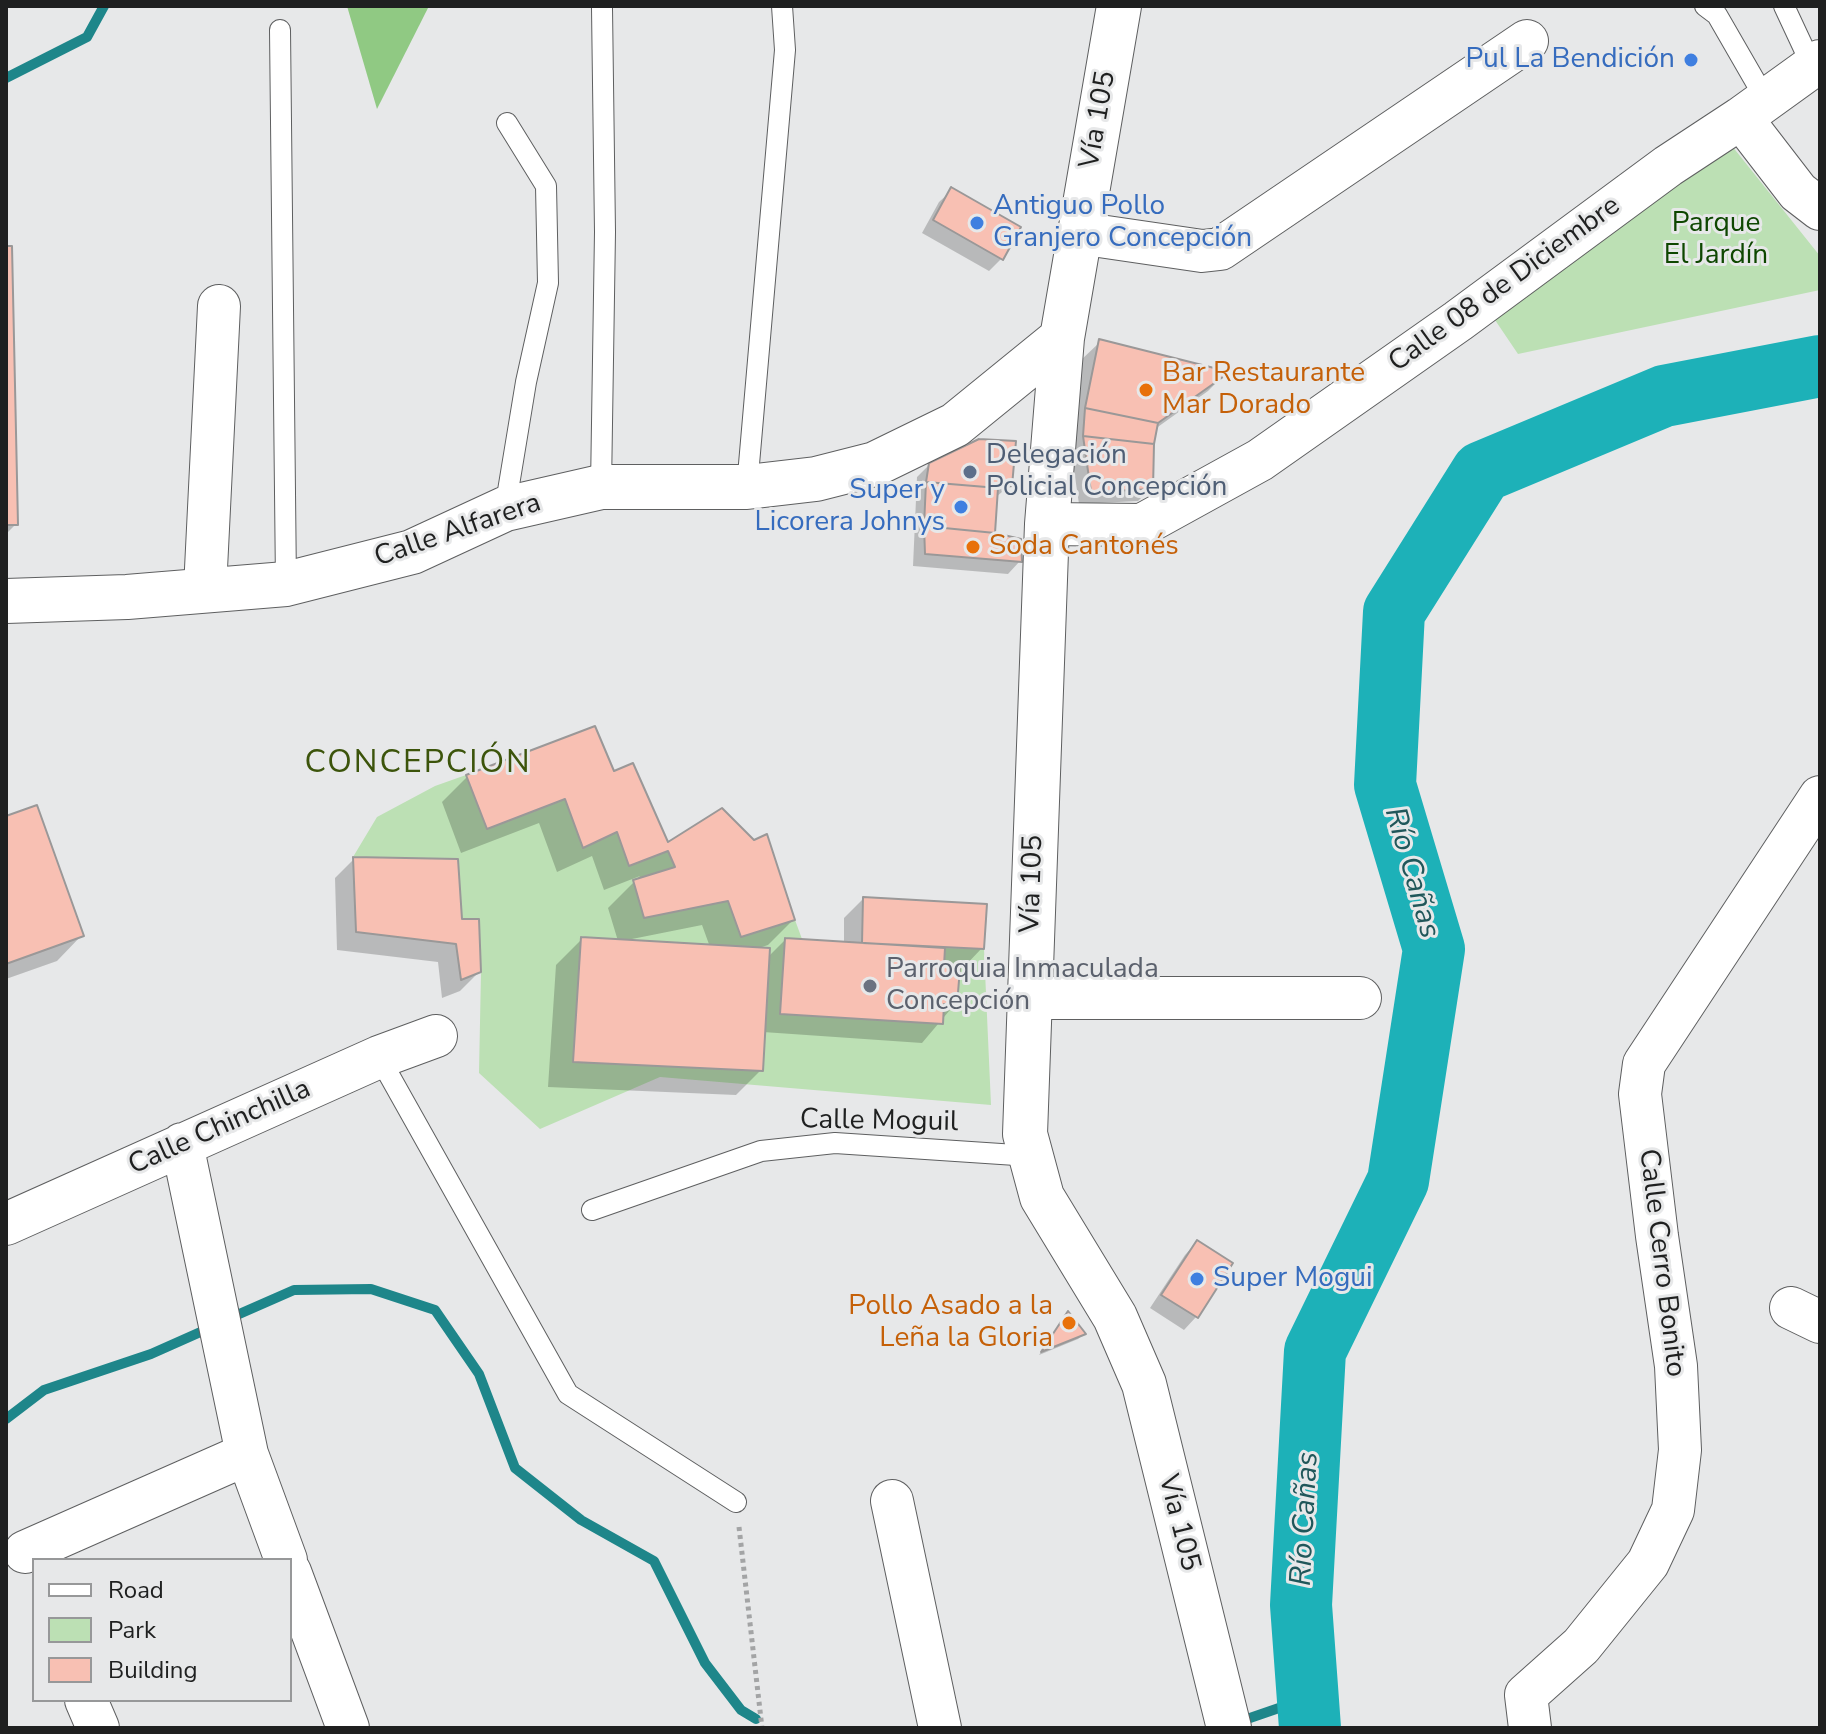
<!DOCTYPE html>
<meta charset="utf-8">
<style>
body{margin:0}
#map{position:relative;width:1826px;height:1734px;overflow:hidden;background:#e7e8e9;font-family:"Nunito Sans",sans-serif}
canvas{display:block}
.frame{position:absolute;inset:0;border:8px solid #1f2020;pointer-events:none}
.legend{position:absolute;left:32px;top:1558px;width:260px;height:144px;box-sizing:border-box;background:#e7e8e9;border:2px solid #979899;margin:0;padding:10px 14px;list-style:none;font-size:24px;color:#1f2020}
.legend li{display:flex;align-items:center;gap:16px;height:40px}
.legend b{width:40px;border:2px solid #979899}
</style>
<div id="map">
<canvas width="1826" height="1734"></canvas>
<div class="frame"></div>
<ul class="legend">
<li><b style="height:10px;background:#fff"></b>Road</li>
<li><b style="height:22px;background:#bce0b4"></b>Park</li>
<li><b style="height:22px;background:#f8c0b3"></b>Building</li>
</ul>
</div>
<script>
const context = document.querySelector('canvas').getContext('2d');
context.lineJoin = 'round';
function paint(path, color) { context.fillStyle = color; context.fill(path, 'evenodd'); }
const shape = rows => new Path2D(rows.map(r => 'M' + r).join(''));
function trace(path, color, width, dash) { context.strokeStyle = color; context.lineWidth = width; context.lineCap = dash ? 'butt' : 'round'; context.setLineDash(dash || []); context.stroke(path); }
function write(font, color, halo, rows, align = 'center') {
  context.font = font + ' "Nunito Sans",sans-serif'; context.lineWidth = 6; context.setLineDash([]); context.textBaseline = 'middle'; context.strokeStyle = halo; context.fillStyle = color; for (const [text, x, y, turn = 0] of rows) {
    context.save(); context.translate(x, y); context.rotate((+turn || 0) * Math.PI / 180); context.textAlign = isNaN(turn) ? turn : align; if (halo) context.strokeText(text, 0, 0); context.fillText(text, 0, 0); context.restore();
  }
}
paint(shape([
 [1728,141,1820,256,1820,290,1518,354,1495,320],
 [466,775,487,829,565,799,583,847,617,832,630,866,668,851,675,867,633,881,644,917,728,901,741,937,795,920,802,939,785,938,781,1014,943,1024,944,1004,957,1004,960,968,944,966,945,948,984,949,991,1105,660,1077,540,1129,479,1073,481,972,479,920,462,919,458,859,353,857,377,817,435,786]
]), '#bce0b4');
paint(shape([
 [347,6,429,6,377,109]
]), '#90c983');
paint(shape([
 [952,190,1002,258,989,271,922,233,939,202],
 [6,248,16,524,6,534],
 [1100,342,1226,373,1208,391,1155,429,1151,488,1138,501,1079,504,1071,450,1080,361],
 [930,464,1010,485,995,498,992,535,1020,561,1008,574,913,566,917,477],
 [613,774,667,845,793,920,768,945,756,949,767,958,785,940,844,944,844,918,863,899,982,948,963,968,958,968,955,1004,922,1043,763,1032,761,1070,736,1095,548,1087,556,965,582,939,618,941,608,908,640,876,604,890,592,856,557,872,539,823,461,853,442,802,467,777],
 [702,925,710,947,627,940],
 [6,818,82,935,57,961,6,979],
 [354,859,460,921,479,972,460,991,442,998,438,962,337,950,335,878],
 [1197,1242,1231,1264,1196,1317,1184,1330,1150,1308,1185,1255],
 [1063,1320,1084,1334,1078,1339,1039,1355]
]), '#0003');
trace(shape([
 [6,78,87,37,104,6],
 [237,1315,294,1290,371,1289,435,1310,479,1374,515,1468,581,1520,654,1561,705,1663,741,1710,756,1719],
 [6,1419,44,1390,151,1354,205,1330],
 [1247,1719,1308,1698]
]), '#1e868a', 10);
trace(shape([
 [1310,1728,1301,1605,1315,1351,1398,1181,1434,949,1385,785,1394,612,1482,472,1664,396,1820,366]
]), '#1db1b8', 62);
const building = shape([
 [951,187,1021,227,1003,260,933,220,951,187],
 [6,246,12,246,18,525,6,525,6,246],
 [1099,339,1230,372,1158,423,1085,408,1099,339],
 [1085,408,1158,423,1154,444,1083,436,1085,408],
 [1083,436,1154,444,1153,489,1091,492,1083,436],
 [979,439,1016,441,1012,486,998,488,926,482,929,463,979,439],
 [926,482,998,488,995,533,924,526,926,482],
 [924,526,995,533,1021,539,1022,562,925,554,924,526],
 [595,726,614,771,633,763,668,842,722,808,754,840,767,834,795,920,741,937,728,901,644,918,633,880,675,867,668,851,629,866,617,832,583,848,565,799,487,829,466,775,595,726],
 [37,805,84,936,6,964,6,816,37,805],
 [353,857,458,859,462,919,479,919,481,972,461,980,456,944,356,932,353,857],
 [863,897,987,904,984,949,862,943,863,897],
 [581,937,770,948,763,1071,573,1062,581,937],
 [785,938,945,948,944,966,960,968,957,1005,944,1004,943,1024,780,1014,785,938],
 [1197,1240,1233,1263,1198,1318,1161,1295,1197,1240],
 [1068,1311,1086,1334,1041,1352,1068,1311]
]);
paint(building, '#f8c0b3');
trace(building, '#9a9898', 2);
const lane = shape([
 [1705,6,1717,15,1766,100],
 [1784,6,1812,66],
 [280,30,286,584],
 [601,487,605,232,602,8],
 [747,487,785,50,782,6],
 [505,509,526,382,548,283,546,186,507,123],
 [379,1057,568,1394,736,1502],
 [592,1210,761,1151,835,1143,1031,1156]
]);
const street = shape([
 [1741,118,1798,192,1820,209],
 [1079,233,1202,251,1220,249,1527,41],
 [1047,524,1142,525,1260,460,1458,321,1668,166,1741,118,1820,61],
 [205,589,219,306],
 [1028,998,1360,998],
 [182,1144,247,1454,286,1560],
 [6,1224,379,1057,436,1036],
 [1791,1308,1820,1322],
 [892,1501,940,1728],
 [25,1552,247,1454],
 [290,1572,348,1728],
 [86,1700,98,1728],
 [1530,1728,1526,1695,1581,1646,1648,1563,1673,1510,1680,1450,1676,1366,1657,1236,1640,1094,1644,1064,1820,797]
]);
const secondary = shape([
 [1119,6,1062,338,1047,524,1025,1134,1042,1197,1115,1317,1144,1384,1229,1728],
 [6,601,127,597,286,584,412,552,505,509,601,487,747,487,816,479,875,464,955,425,1062,338]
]);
trace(lane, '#5e5f60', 22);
trace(street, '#5e5f60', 44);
trace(secondary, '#5e5f60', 46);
trace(shape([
 [739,1527,762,1728]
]), '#a3a4a5', 5, [4, 4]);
trace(lane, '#fff', 20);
trace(street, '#fff', 42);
trace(secondary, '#fff', 44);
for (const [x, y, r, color] of [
 [1691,60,8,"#3f7fe0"],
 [977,223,8,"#3f7fe0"],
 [1146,390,8,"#e8710a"],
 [970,472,8,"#5c6f8a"],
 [961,507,8,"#3f7fe0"],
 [973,547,8,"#e8710a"],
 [870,986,8,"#6b7280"],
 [1197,1279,8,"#3f7fe0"],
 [1069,1323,8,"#e8710a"]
]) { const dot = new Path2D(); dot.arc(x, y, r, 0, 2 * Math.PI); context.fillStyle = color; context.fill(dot); trace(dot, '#e7e8e9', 3); }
write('28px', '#366cbe', '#e7e8e9', [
 ["Pul La Bendición",1675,60],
 ["Antiguo Pollo",993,207,"left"],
 ["Granjero Concepción",993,239,"left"],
 ["Super y",945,491],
 ["Licorera Johnys",945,523],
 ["Super Mogui",1213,1279,"left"]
], 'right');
write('28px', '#1f2020', '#e7e8e9', [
 ["Vía 105",1099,120,-80],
 ["Calle 08 de Diciembre",1505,285,-36],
 ["Calle Alfarera",458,531,-19],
 ["Vía 105",1033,884,-88],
 ["Calle Moguil",879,1122,1],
 ["Calle Chinchilla",220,1128,-24],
 ["Calle Cerro Bonito",1661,1263,83],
 ["Vía 105",1178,1523,76]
]);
write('28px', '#0e4700', '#e7e8e9', [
 ["Parque",1716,224],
 ["El Jardín",1716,256]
]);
write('28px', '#c56008', '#e7e8e9', [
 ["Bar Restaurante",1162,374],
 ["Mar Dorado",1162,406],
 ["Soda Cantonés",989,547],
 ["Pollo Asado a la",1053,1307,"right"],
 ["Leña la Gloria",1053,1339,"right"]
], 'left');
write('28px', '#4e5e75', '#e7e8e9', [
 ["Delegación",986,456],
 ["Policial Concepción",986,488]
], 'left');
write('28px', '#5b616d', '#e7e8e9', [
 ["Parroquia Inmaculada",886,970],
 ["Concepción",886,1002]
], 'left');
write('italic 30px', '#20575a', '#e7e8e9', [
 ["Río Cañas",1411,873,74],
 ["Río Cañas",1306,1519,-87]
]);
context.letterSpacing = '2px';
write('32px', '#3c540b', '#e7e8e9', [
 ["CONCEPCIÓN",418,764]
]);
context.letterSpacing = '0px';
</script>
